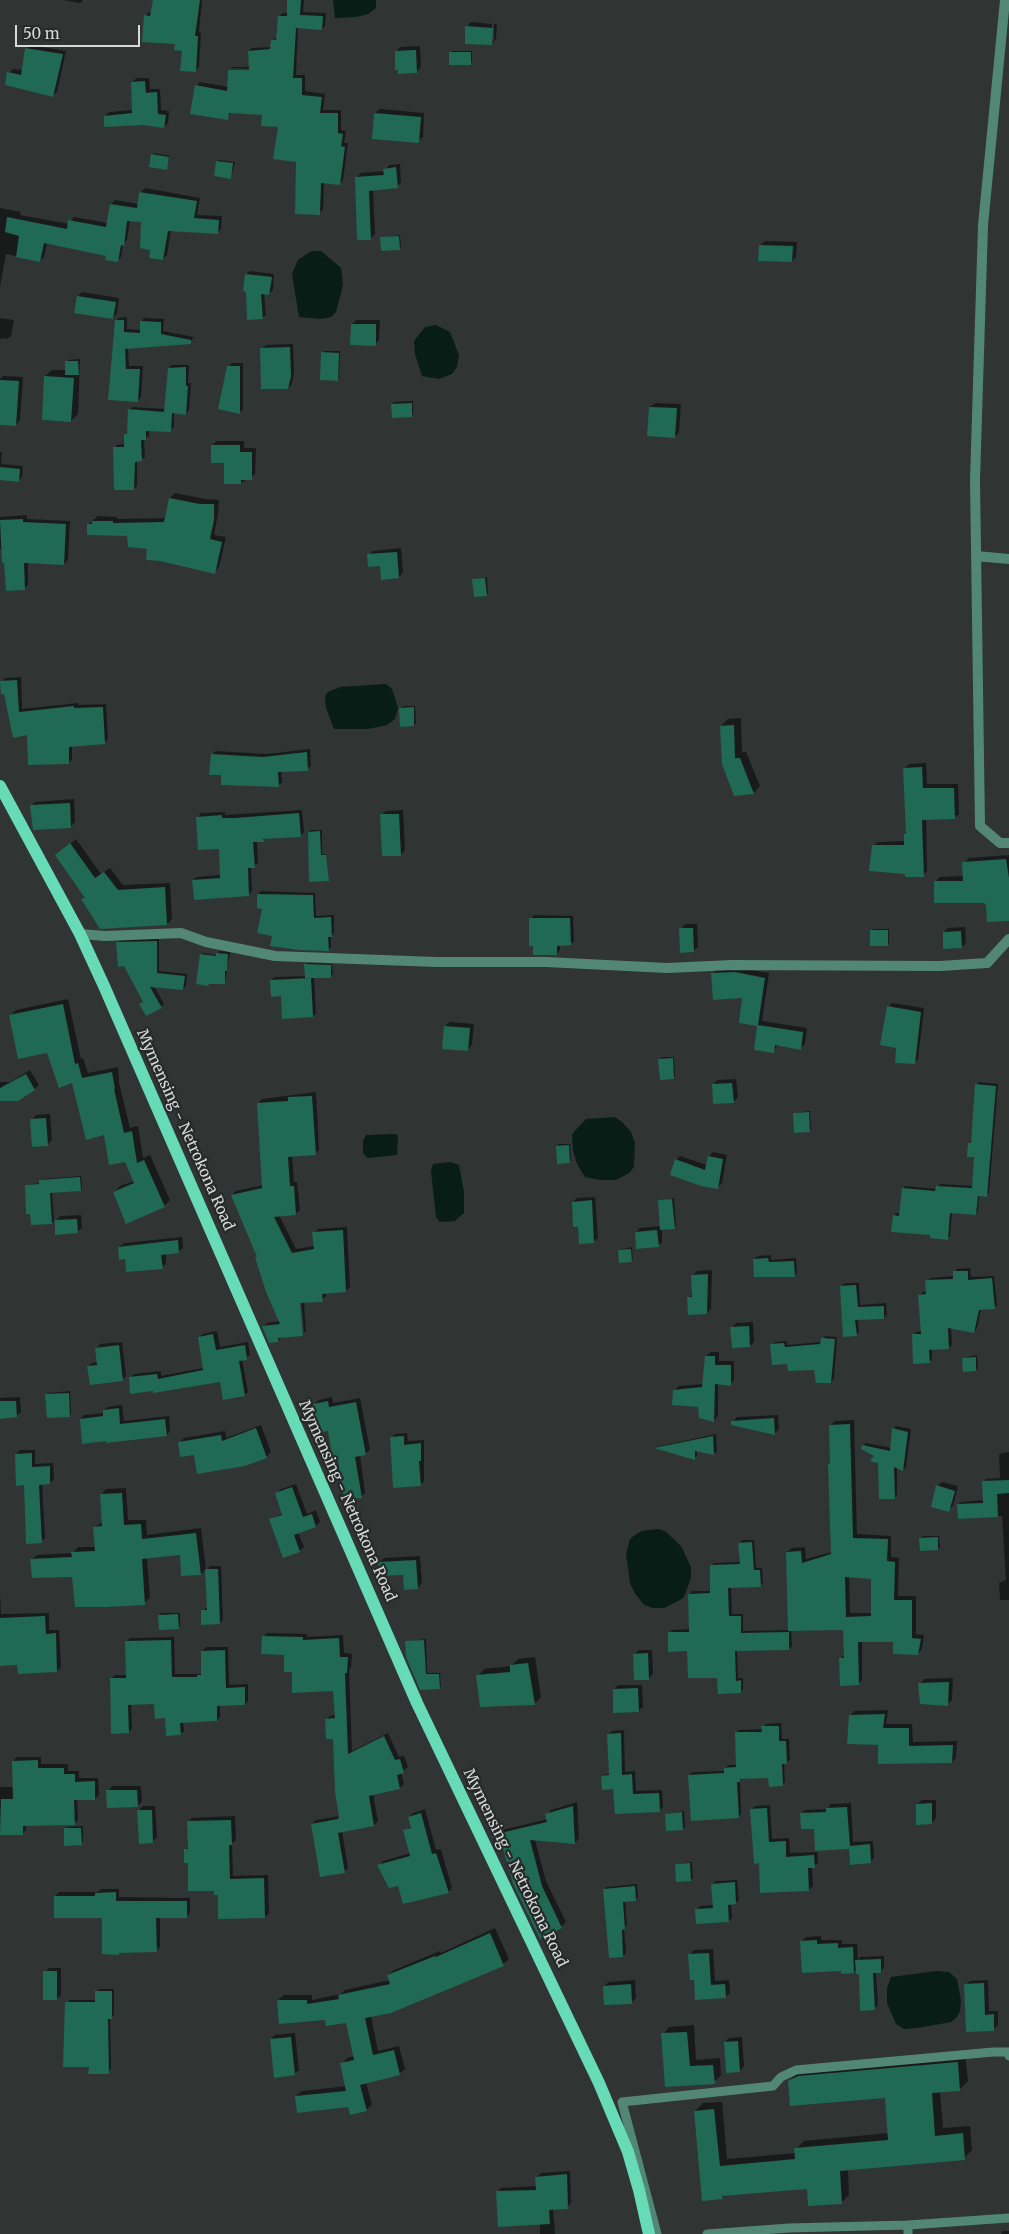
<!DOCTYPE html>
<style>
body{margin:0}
#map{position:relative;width:1009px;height:2234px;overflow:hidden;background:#303432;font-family:Merriweather,serif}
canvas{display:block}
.scale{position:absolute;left:15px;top:25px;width:125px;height:22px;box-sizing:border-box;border:2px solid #d7dad9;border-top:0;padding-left:6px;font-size:15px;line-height:18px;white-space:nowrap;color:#d7dad9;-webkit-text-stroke:4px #262a28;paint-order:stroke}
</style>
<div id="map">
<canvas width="1009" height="2234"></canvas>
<div class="scale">50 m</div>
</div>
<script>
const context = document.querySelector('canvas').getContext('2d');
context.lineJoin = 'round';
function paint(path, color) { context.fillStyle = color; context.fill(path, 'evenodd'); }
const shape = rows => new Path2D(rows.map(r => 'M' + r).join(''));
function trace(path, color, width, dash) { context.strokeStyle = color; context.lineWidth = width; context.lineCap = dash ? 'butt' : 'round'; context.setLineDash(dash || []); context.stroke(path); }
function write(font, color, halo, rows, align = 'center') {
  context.font = font + ' Merriweather,serif'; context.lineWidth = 4.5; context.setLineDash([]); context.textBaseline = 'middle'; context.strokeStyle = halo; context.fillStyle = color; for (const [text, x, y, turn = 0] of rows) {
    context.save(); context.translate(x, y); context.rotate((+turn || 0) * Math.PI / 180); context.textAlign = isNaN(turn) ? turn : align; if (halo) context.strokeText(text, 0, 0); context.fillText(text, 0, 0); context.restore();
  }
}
paint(shape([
 [333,0,376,0,376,8,368,14,356,17,335,18],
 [311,251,321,251,341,268,343,285,336,312,331,317,320,319,299,317,292,274,298,260],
 [436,325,450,332,459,355,457,367,452,374,439,379,422,376,415,354,414,341,425,327],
 [386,684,392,689,398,708,395,719,387,725,368,729,334,729,326,708,325,696,328,692,340,687],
 [615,1117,623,1123,631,1132,635,1143,634,1167,629,1173,616,1180,600,1180,585,1177,577,1164,573,1151,572,1134,586,1119],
 [393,1134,398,1135,397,1155,368,1158,363,1153,363,1141,366,1135],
 [451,1162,459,1165,464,1192,464,1213,455,1221,440,1222,436,1217,431,1171,433,1164],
 [658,1529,665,1531,681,1546,691,1567,691,1578,684,1597,680,1600,664,1608,653,1608,644,1605,634,1592,630,1583,626,1554,630,1539,635,1535,642,1531],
 [937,1971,949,1972,957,1979,961,2001,960,2011,957,2017,951,2022,918,2028,904,2029,896,2024,887,2003,887,1988,891,1977]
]), '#071d16');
paint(shape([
 [63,0,83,0,80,3],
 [154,0,202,0,199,32,201,33,199,67,195,71,183,49,145,16,149,12,152,12],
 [289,0,304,0,303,12,326,13,325,26,322,29,298,27,296,75,305,75,305,91,325,94,323,110,341,110,341,130,346,131,344,143,348,143,343,180,339,184,324,182,323,210,319,213,297,161,279,126,263,114,231,112,227,119,197,86,200,82,229,87,231,69,231,71,255,72,255,69,231,68,233,67,250,67,249,51,252,48,272,47,272,41,277,37,279,16,283,13,288,13],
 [471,22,492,24,491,41,494,41,494,24,497,24,496,39,492,44,467,27],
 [30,45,66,51,57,92,52,96,9,73,13,69,23,70,26,49],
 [420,46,421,67,416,72,396,52,400,47],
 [452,51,472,51,472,62,470,64,450,53],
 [137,78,149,78,150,89,160,89,161,110,169,111,168,123,163,127,105,116,109,112,134,110,132,82],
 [380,109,424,113,423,137,418,141,375,113],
 [154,153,170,156,166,169,152,155],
 [219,160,235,162,231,178,217,161],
 [400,164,401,182,397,187,373,189,375,234,370,239,356,178,361,173,385,171,389,165],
 [145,188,200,198,197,215,222,216,221,229,217,233,171,230,167,255,163,259,152,249,142,221,130,220,127,240,123,244,121,257,117,261,107,255,47,243,44,257,40,261,6,254,0,287,0,208,21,212,20,215,69,224,74,217,108,223,111,204,115,200,139,204,141,192],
 [400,235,401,247,399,249,382,238],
 [765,241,797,242,796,257,792,261,760,245],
 [250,271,274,274,273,290,269,293,264,293,266,315,262,318,246,274],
 [82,292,119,298,117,313,113,318,78,296],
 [127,317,127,329,141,330,141,322,144,318,164,319,163,331,194,337,190,342,128,348,129,366,143,366,141,397,138,401,110,399,116,321,119,318],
 [0,318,14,320,11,336,7,339,1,338,0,341],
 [356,320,380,320,379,340,375,344,352,324],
 [293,344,294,371,292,384,288,388,262,349,266,345],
 [324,351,340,351,339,378,337,380,322,353],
 [80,359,78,414,71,421,45,376,52,370,67,370,68,360],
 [232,363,243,363,243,409,240,412,228,367],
 [172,365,189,365,188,383,191,383,189,410,186,414,174,412,174,427,170,430,149,429,149,436,144,439,145,457,141,460,137,460,137,486,134,489,114,448,117,445,125,444,125,435,129,431,129,410,132,407,166,409,169,368],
 [3,376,23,377,20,420,16,425,0,424,0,379],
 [413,401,413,414,411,416,392,404,394,402],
 [655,403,681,404,679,432,675,437,650,407],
 [217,441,244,441,244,448,256,448,255,474,241,483,212,445],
 [0,452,2,452,1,464,23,466,22,477,18,481,0,479],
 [175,493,205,499,219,500,218,514,214,535,226,537,219,567,214,572,148,548,128,535,89,524,98,516,117,517,117,519,166,518,170,498],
 [27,515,27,519,70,521,68,560,64,564,28,562,28,585,24,589,5,562,2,549,0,549,0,517],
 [401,548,403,572,399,577,369,555,373,551],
 [487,577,488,593,486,595,474,580],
 [21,677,22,709,78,703,78,705,106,704,108,739,104,743,72,746,72,759,69,763,28,733,2,682,5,678],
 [403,706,415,706,416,723,414,725,401,708],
 [741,718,742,752,746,752,760,786,754,793,735,794,721,726,728,719],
 [310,749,311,766,307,769,281,770,282,782,278,786,223,774,212,755,216,751,267,754],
 [926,763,927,784,958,784,959,814,954,818,926,819,927,871,923,875,906,873,873,846,878,842,905,841,905,834,907,832,905,768,909,764],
 [74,799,75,822,71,826,31,806,35,802],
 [302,810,304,832,300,836,266,837,263,840,257,841,258,863,251,867,252,891,248,895,193,880,197,877,221,875,220,848,198,817,201,813,225,812,225,815,240,814],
 [403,810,405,850,401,855,381,815,386,811],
 [311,830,322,830,322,854,325,854,327,880,309,832],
 [76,839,101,874,110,868,123,885,170,883,172,919,167,924,83,899,86,897,56,855],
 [1009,855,1009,919,987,904,935,882,940,877,964,876,964,863,969,858],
 [261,891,315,893,316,916,334,915,334,933,331,936,331,947,329,950,273,935,258,894],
 [534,915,573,916,574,941,570,944,560,944,560,950,557,954,531,919],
 [685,924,697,924,698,947,693,951,681,929],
 [965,927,966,943,962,947,944,932,948,928],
 [873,929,889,929,889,943,887,945,871,931],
 [159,938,159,971,187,974,186,986,183,989,154,986,164,1004,161,1007,141,1004,144,1001,117,943,120,940],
 [219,951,230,952,225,983,201,955,203,953,217,955],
 [307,963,332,964,333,974,331,976,314,976,316,1013,313,1016,282,995,271,980,275,977,306,976,306,964],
 [740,968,769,973,762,1021,807,1028,805,1044,800,1048,778,1045,773,1051,755,1049,758,1025,740,1022,744,997,713,974,717,969],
 [68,999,81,1059,83,1058,88,1073,118,1067,119,1083,130,1128,138,1126,143,1158,150,1155,170,1200,164,1206,114,1192,120,1186,134,1181,126,1161,105,1134,73,1081,48,1052,10,1016,16,1010],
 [892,1003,924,1008,918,1059,914,1063,897,1046,888,1007],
 [450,1022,474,1024,472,1045,467,1050,445,1026],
 [662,1057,674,1057,675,1076,673,1078,660,1059],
 [30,1070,39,1085,35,1089,0,1100,0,1082,10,1082],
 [736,1079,738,1097,733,1102,713,1085,717,1080],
 [979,1082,998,1084,989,1193,986,1195,979,1195,978,1211,976,1214,952,1212,950,1236,948,1238,932,1234,894,1216,896,1213,901,1214,903,1189,905,1186,937,1189,940,1184,974,1186,976,1156,970,1143,973,1140,976,1085],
 [316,1092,319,1150,315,1154,292,1155,294,1182,297,1182,300,1210,295,1214,279,1215,296,1249,315,1246,314,1233,318,1229,347,1227,350,1287,346,1291,326,1292,326,1296,322,1300,304,1302,306,1331,302,1335,282,1336,278,1341,263,1327,267,1323,280,1321,257,1257,258,1256,232,1195,236,1191,263,1185,258,1103,262,1099],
 [299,1297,301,1297,304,1333,301,1333],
 [810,1111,811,1129,809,1131,795,1113],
 [50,1114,52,1140,47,1145,31,1120,36,1115],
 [559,1144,570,1144,571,1160,570,1162,557,1146],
 [713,1152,727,1155,722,1183,718,1187,676,1160,680,1156,707,1165,709,1157],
 [81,1176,82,1188,81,1190,52,1192,54,1221,52,1223,26,1185,40,1183,42,1179],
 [595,1197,598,1238,594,1241,579,1225,573,1202,577,1198],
 [674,1198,676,1226,662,1228,662,1242,658,1246,636,1232,640,1228,661,1226,659,1201],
 [81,1215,82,1228,77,1232,56,1221,60,1216],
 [182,1237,183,1248,178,1252,166,1253,166,1263,162,1268,126,1258,119,1247,124,1243],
 [632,1247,633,1259,631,1261,619,1250],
 [771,1255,771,1260,796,1258,797,1273,794,1276,754,1259,758,1256],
 [970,1268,971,1277,994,1276,997,1305,994,1308,981,1309,977,1328,974,1332,951,1327,952,1345,949,1348,932,1349,932,1359,929,1362,913,1335,916,1332,922,1331,920,1295,923,1292,927,1292,927,1281,930,1278,954,1276,954,1272,957,1269],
 [712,1270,711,1309,707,1313,689,1298,693,1293,693,1275,697,1271],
 [845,1283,859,1283,860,1305,886,1303,887,1314,884,1318,858,1319,859,1332,856,1335,841,1286],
 [753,1322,754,1342,750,1346,732,1328,736,1323],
 [217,1331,220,1347,248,1342,250,1355,242,1359,248,1392,244,1395,221,1381,154,1392,130,1378,134,1374,161,1371,161,1376,203,1368,199,1337,203,1334],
 [825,1336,837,1337,834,1379,831,1382,815,1369,788,1363,772,1345,775,1342,787,1341,787,1345,822,1342],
 [122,1342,126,1376,123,1379,89,1366,92,1363,98,1362,97,1348,100,1344],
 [711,1352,719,1352,719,1361,734,1361,734,1380,730,1385,718,1383,718,1416,714,1420,700,1406,675,1390,679,1386,704,1384,706,1356],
 [977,1355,978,1368,976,1370,964,1358],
 [70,1391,71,1414,69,1416,46,1394,48,1393],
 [20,1397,21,1412,16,1416,0,1417,0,1398],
 [332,1397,333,1403,360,1398,370,1450,365,1454,360,1455,365,1493,361,1497,339,1459,329,1430,314,1404,319,1400],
 [122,1405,124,1421,169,1416,170,1431,167,1435,81,1419,84,1415,104,1413,104,1410,107,1407],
 [778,1415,779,1429,775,1433,733,1421,737,1417],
 [854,1420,857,1534,891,1536,891,1557,899,1558,898,1596,916,1596,916,1634,924,1635,922,1649,918,1654,894,1641,862,1641,862,1680,858,1684,841,1659,845,1654,844,1628,791,1630,792,1646,789,1649,737,1650,738,1678,743,1678,743,1689,741,1692,718,1677,669,1633,672,1630,690,1629,690,1594,692,1591,711,1591,711,1566,714,1563,741,1562,740,1543,742,1540,754,1540,756,1568,762,1568,763,1583,760,1586,731,1587,732,1614,743,1614,743,1631,789,1630,787,1552,792,1548,805,1547,806,1559,832,1552,829,1465,831,1462,831,1425,835,1421],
 [849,1576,872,1577,872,1613,850,1613],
 [261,1425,271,1452,266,1457,195,1454,179,1443,184,1438,225,1431,226,1438],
 [896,1426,911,1429,906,1467,903,1470,897,1467,897,1495,894,1498,875,1455,863,1446,866,1443,892,1448,893,1429],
 [407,1433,408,1441,424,1440,424,1481,420,1485,391,1438,395,1434],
 [716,1434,717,1451,714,1454,697,1450,697,1456,694,1458,656,1447],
 [20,1450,35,1450,35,1464,53,1463,54,1479,50,1483,42,1483,45,1538,41,1542,16,1454],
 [1009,1452,1009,1600,1000,1600,999,1583,1006,1580,1002,1516,959,1518,958,1504,961,1502,984,1500,984,1482,986,1479,1000,1478,999,1455,1002,1453],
 [942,1482,958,1486,953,1506,948,1510,937,1486],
 [296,1484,307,1514,316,1510,320,1522,316,1526,298,1532,304,1547,299,1551,271,1520,283,1513,276,1494,281,1489],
 [126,1488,128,1520,146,1520,147,1535,201,1528,206,1569,201,1574,181,1554,147,1558,150,1598,144,1603,31,1560,37,1555,73,1553,78,1547,96,1547,95,1527,103,1522,101,1495,106,1489],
 [923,1536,939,1536,940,1547,938,1549,921,1538],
 [420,1556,422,1583,418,1588,405,1588,404,1574,379,1563,384,1558],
 [210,1566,221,1566,223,1620,220,1623,202,1611,208,1607,206,1570],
 [0,1593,1,1614,49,1613,49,1630,59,1630,61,1667,57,1671,18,1664,0,1664],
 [161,1613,180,1613,180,1626,178,1628,159,1615],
 [267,1633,307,1634,307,1637,343,1635,344,1653,352,1654,351,1668,349,1670,352,1751,388,1733,399,1757,404,1756,408,1767,401,1772,404,1784,400,1788,373,1794,378,1821,374,1825,342,1831,348,1868,344,1872,312,1824,316,1820,339,1816,335,1737,326,1720,330,1716,336,1715,334,1690,293,1671,286,1654,263,1637],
 [174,1637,175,1674,200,1674,203,1671,202,1651,206,1647,228,1647,229,1685,248,1684,248,1701,245,1704,220,1705,220,1717,217,1720,183,1721,184,1731,180,1734,155,1703,131,1704,132,1728,129,1732,111,1679,115,1675,127,1675,126,1642,130,1638],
 [426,1639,427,1673,440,1673,441,1686,439,1688,421,1689,406,1642],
 [639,1650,652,1650,653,1674,649,1678,635,1654],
 [535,1657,541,1697,534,1704,478,1676,484,1669,511,1666,518,1659],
 [953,1678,952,1700,947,1704,920,1684,924,1679],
 [618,1685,642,1685,643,1707,638,1711,614,1689],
 [888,1710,886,1724,912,1724,913,1742,957,1741,956,1758,952,1762,879,1744,850,1715,855,1711],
 [781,1723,782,1739,789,1739,790,1760,784,1763,785,1782,782,1785,769,1777,743,1778,740,1780,741,1814,738,1817,689,1775,693,1772,725,1771,728,1765,737,1765,736,1733,739,1730,763,1729,766,1724],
 [624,1730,625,1772,635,1771,636,1791,662,1790,663,1807,659,1811,614,1788,602,1776,610,1773,608,1735,612,1731],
 [17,1757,41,1757,41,1764,68,1764,68,1771,79,1771,79,1778,98,1778,99,1795,95,1799,77,1799,78,1820,74,1824,26,1825,26,1830,22,1834,0,1833,0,1787,14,1787,13,1761],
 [112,1786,141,1786,142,1802,137,1806,108,1791],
 [922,1800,936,1800,936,1818,932,1823,917,1804],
 [577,1802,579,1838,575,1843,535,1840,546,1881,566,1922,562,1926,541,1937,501,1837,493,1835,498,1831,548,1819,547,1815,551,1810],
 [851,1803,853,1842,873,1841,874,1858,870,1862,850,1848,817,1850,818,1863,812,1867,813,1886,809,1890,760,1862,752,1809,755,1806,770,1805,772,1839,789,1838,790,1853,817,1852,815,1828,801,1814,805,1810,827,1809,831,1804],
 [143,1806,155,1806,157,1837,152,1842,138,1811],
 [425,1809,436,1850,441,1849,452,1888,448,1892,399,1884,379,1866,383,1861,411,1853,405,1831,412,1826,409,1817,413,1813],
 [684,1811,685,1827,683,1829,667,1814],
 [235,1816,236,1840,232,1843,233,1876,268,1875,269,1913,265,1917,219,1894,189,1862,185,1850,189,1846,188,1822,192,1818],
 [83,1826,83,1842,81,1844,65,1828,67,1827],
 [692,1862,693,1878,691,1880,676,1864],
 [737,1880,739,1900,735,1903,731,1903,732,1918,729,1921,697,1909,700,1906,714,1905,713,1884,716,1881],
 [637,1884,638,1897,635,1900,625,1901,627,1925,624,1928,626,1953,623,1956,604,1889,607,1887],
 [101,1889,119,1889,119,1897,190,1898,190,1913,186,1917,160,1917,160,1947,156,1951,103,1917,55,1896,59,1892,98,1892],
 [495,1928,509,1959,503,1964,371,2016,378,2051,399,2046,405,2069,399,2074,366,2082,372,2105,366,2110,296,2096,302,2091,347,2086,342,2064,347,2058,354,2056,347,2021,326,2018,278,2000,284,1995,312,1995,312,2000,341,1994,345,1990,390,1980,388,1975,394,1970,440,1951,441,1953],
 [821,1936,821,1940,842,1940,842,1944,857,1944,858,1960,860,1957,884,1956,884,1968,881,1971,876,1972,878,2005,874,2009,860,1972,857,1968,854,1972,842,1970,802,1941,806,1937],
 [713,1949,715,1981,729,1980,730,1993,725,1997,695,1978,690,1955,694,1950],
 [49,1968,61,1968,61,1995,56,1999,45,1972],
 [635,1980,636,1998,632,2002,605,2004,604,1986,609,1982],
 [988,1980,989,2011,998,2011,998,2025,994,2029,965,1985,970,1981],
 [99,1989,114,1989,114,2015,110,2018,111,2069,108,2072,90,2066,67,2003,70,2000,97,2000,97,1992],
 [694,2025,696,2060,720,2058,721,2075,714,2082,667,2086,663,2034,669,2027],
 [295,2033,299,2070,294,2074,271,2039,275,2035],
 [742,2037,744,2066,740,2071,725,2042,729,2038],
 [965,2054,968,2081,960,2089,940,2091,943,2128,970,2126,972,2150,964,2158,848,2169,849,2195,841,2203,808,2187,725,2195,722,2198,695,2111,703,2103,722,2102,727,2159,796,2153,796,2149,804,2141,889,2133,887,2096,789,2081,798,2073],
 [570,2171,571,2203,567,2207,553,2208,555,2234,540,2234,540,2223,497,2192,501,2188,537,2186,537,2177,541,2173],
 [1003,2231,1009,2231,1009,2234,1001,2234]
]), '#0007');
paint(shape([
 [153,0,200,0,195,36,198,36,196,72,180,71,182,51,174,50,175,44,142,42,144,15,150,16],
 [287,0,301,0,300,15,323,16,322,30,296,28,293,78,302,78,302,95,322,97,320,113,338,113,338,133,343,134,341,146,345,147,340,185,321,183,320,215,295,214,296,162,273,159,278,127,261,126,262,115,229,113,228,120,190,114,195,85,227,91,228,70,249,70,248,51,270,49,271,40,276,40,278,16,287,16],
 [465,26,493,28,492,45,465,44],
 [25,48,63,54,53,97,5,85,7,72,21,75],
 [416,50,417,73,398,74,398,70,395,70,395,51],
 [449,52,471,52,471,65,449,65],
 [145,81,146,93,157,92,158,114,166,115,164,128,143,125,104,127,104,116,132,113,131,82],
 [374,113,421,117,419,143,372,139],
 [151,154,169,157,167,170,149,167],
 [216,161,233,163,231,179,214,176],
 [396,167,398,188,369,191,371,240,357,240,355,177,384,175,383,169],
 [139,192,197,201,194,218,219,220,218,234,168,231,163,260,149,258,150,250,140,248,141,222,127,221,124,246,121,245,118,262,105,260,106,256,44,243,40,262,16,257,19,236,5,232,7,217,67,229,68,220,106,227,110,204,137,208],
 [399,236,400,250,381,251,380,237],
 [759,245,793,246,792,262,758,261],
 [245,274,272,277,269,295,261,294,263,319,247,320,246,292,243,291],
 [77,296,116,302,113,319,74,313],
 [115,320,124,320,124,332,140,333,140,321,161,322,161,334,191,340,191,344,125,349,126,369,140,369,138,402,108,400],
 [351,324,376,324,376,346,350,345],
 [290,347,291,376,288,389,261,389,260,348],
 [321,352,339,353,338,381,320,380],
 [65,361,78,361,79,375,65,375],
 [227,366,240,366,240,414,218,409],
 [186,367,186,386,188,386,186,415,172,413,171,432,146,431,146,440,141,440,142,461,135,462,134,490,114,490,113,447,124,447,124,434,127,434,128,409,164,412,168,368],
 [44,376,74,378,71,422,42,420],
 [0,380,19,381,16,426,0,425],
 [412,403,412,417,392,418,391,404],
 [649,407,677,408,675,438,647,436],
 [211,445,240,445,240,452,252,452,252,480,241,480,241,484,224,484,224,463,211,463],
 [0,467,20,469,19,482,0,480],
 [169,498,200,504,214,504,214,520,210,539,222,542,215,574,160,561,146,560,147,549,128,547,127,536,87,535,87,524,92,524,92,521,113,521,113,523,164,522],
 [23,519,23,522,66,524,64,565,24,563,25,590,6,591,4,563,2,563,0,520],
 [397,552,399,578,381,580,380,566,368,567,367,554],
 [485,578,487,596,474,597,472,579],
 [17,680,19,712,74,706,74,708,103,707,105,744,69,747,69,764,28,765,27,735,13,738,4,694,1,694,0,681],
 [414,707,414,726,400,727,399,708],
 [734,725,735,758,740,758,754,794,734,796,722,764,720,726],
 [307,752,308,771,278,772,279,787,221,785,221,775,209,775,211,754,263,757],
 [922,767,923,788,954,788,955,819,922,820,924,877,905,877,905,874,869,871,872,845,904,845,904,834,906,834,903,768],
 [70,803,71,828,33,830,30,805],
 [299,813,301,837,263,839,264,842,253,842,255,868,248,868,249,896,194,900,192,880,220,878,219,849,198,850,196,817,222,815,222,818,235,818],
 [380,814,399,814,401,856,382,856],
 [320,831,321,855,326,855,329,881,309,882,308,832],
 [70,843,95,878,104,872,118,890,165,887,167,925,100,929,81,899,85,898,55,855],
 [1006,859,1009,878,1009,921,987,922,986,905,984,903,934,903,934,881,963,881,962,862],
 [257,894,313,895,314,918,331,917,332,937,328,937,329,951,298,950,270,946,272,936,257,933,262,909,257,908],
 [529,918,570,918,571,945,557,946,557,955,533,955,533,946,529,946],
 [679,928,693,928,694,952,680,953],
 [870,930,888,930,888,946,870,946],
 [961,931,962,948,943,949,943,932],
 [157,941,157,973,185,976,183,990,150,987,162,1008,146,1016,139,1004,143,1002,124,966,118,967,116,942],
 [216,953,228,954,227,971,225,971,225,984,209,984,208,986,196,984,200,954,216,956],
 [304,964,331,965,331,978,305,978],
 [735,972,765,978,758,1025,803,1032,801,1050,775,1045,774,1053,754,1050,757,1026,739,1023,742,998,713,1000,711,973],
 [311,978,313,1017,282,1019,281,996,271,997,270,980],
 [63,1004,75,1064,78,1063,82,1078,112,1072,115,1089,114,1089,124,1133,132,1131,137,1163,144,1160,165,1207,126,1224,113,1192,134,1183,125,1162,109,1165,104,1135,86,1140,72,1083,59,1088,47,1053,18,1059,9,1015],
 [887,1006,921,1012,915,1064,895,1063,896,1048,880,1045],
 [444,1026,470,1028,468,1051,442,1049],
 [673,1058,674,1079,660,1080,658,1059],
 [26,1074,35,1090,18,1101,0,1101,0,1088],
 [732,1083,734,1103,713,1104,712,1084],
 [975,1084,996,1086,987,1197,978,1196,976,1215,950,1213,948,1240,930,1238,930,1235,891,1232,893,1215,899,1216,902,1188,935,1191,936,1186,972,1188,974,1157,967,1157,968,1143,971,1143],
 [312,1096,316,1155,288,1157,290,1186,294,1186,296,1215,274,1217,292,1253,314,1249,312,1232,343,1230,346,1292,322,1294,323,1302,300,1303,303,1336,278,1338,278,1342,269,1343,262,1326,280,1324,266,1292,255,1257,257,1257,231,1195,262,1188,257,1103,288,1101,288,1097],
 [809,1112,810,1132,794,1133,793,1113],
 [46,1118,48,1146,32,1147,30,1119],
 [569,1145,570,1163,557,1164,556,1146],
 [708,1156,723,1159,718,1189,701,1186,670,1175,675,1159,705,1170],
 [80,1177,81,1191,50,1193,52,1224,31,1225,30,1214,26,1214,25,1185,39,1184,39,1180],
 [672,1199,675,1229,660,1230,658,1200],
 [592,1200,594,1243,579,1244,578,1227,573,1227,572,1202],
 [77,1219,78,1233,55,1235,55,1220],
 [657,1230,659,1247,636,1249,635,1232],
 [178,1240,179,1253,161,1255,163,1269,126,1272,125,1259,119,1260,118,1247],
 [631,1249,632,1262,619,1263,618,1250],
 [768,1258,769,1262,794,1261,795,1277,754,1277,753,1259],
 [953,1271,968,1271,968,1280,992,1278,995,1309,979,1310,974,1333,948,1328,949,1349,929,1350,930,1363,913,1364,912,1334,921,1334,918,1295,926,1294,925,1280,953,1279],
 [708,1274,707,1314,688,1315,687,1297,692,1297,691,1275],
 [856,1285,858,1307,884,1306,884,1319,855,1320,857,1336,843,1337,840,1286],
 [749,1326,750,1347,732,1348,730,1327],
 [213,1334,216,1350,245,1345,247,1360,239,1361,245,1396,223,1400,220,1382,153,1393,153,1391,130,1394,129,1377,157,1374,158,1379,203,1370,198,1337],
 [821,1338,835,1339,831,1383,816,1383,814,1370,788,1371,787,1364,772,1365,770,1344,784,1343,785,1347,820,1344],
 [119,1345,123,1381,90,1385,87,1366,97,1365,95,1348],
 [705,1356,715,1356,715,1365,731,1365,731,1386,715,1384,714,1422,699,1418,698,1407,672,1405,673,1390,702,1387],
 [976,1357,976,1371,963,1372,962,1358],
 [69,1393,70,1417,47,1418,45,1394],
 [0,1401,16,1401,17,1417,0,1419],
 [328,1401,329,1407,356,1402,366,1455,355,1457,362,1498,344,1500,338,1460,333,1461,328,1431,318,1433,313,1404],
 [119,1408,120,1424,165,1419,167,1436,106,1443,106,1441,82,1444,80,1419,103,1416,103,1410],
 [774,1418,775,1435,731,1425,731,1421],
 [850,1424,853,1538,888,1539,887,1561,895,1562,894,1600,912,1600,912,1638,921,1639,918,1655,893,1654,893,1642,858,1642,859,1685,840,1686,839,1658,844,1658,843,1630,788,1631,786,1552,801,1551,802,1563,831,1554,828,1464,830,1464,829,1425],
 [845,1577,871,1579,871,1616,846,1617],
 [256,1428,267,1458,245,1466,197,1474,194,1455,180,1457,178,1442,221,1435,222,1441],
 [892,1428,908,1432,903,1471,894,1467,895,1499,879,1499,878,1463,870,1461,874,1456,861,1449,862,1445,890,1451],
 [404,1436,404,1445,421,1443,421,1461,419,1461,421,1486,393,1488,390,1437],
 [713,1436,714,1455,695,1451,695,1460,654,1448],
 [32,1453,32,1467,50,1466,50,1484,39,1485,42,1543,26,1544,24,1485,16,1486,15,1454],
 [1009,1480,1009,1493,997,1494,998,1517,958,1519,957,1504,983,1503,982,1481],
 [936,1485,955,1491,949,1512,931,1507],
 [292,1487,303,1517,312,1514,316,1527,294,1535,300,1552,283,1558,269,1519,282,1515,275,1493],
 [122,1493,124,1525,141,1524,142,1539,196,1533,201,1575,181,1576,180,1555,142,1559,145,1605,108,1607,75,1607,72,1577,32,1578,30,1559,72,1557,71,1552,95,1551,93,1527,102,1526,100,1494],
 [938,1537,938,1550,920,1551,919,1538],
 [752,1542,754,1570,760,1570,761,1587,728,1588,729,1616,741,1616,741,1633,789,1632,789,1650,735,1651,736,1681,741,1680,741,1693,718,1694,717,1678,688,1678,687,1651,668,1652,668,1632,689,1632,688,1594,710,1593,710,1565,740,1564,738,1543],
 [416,1560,418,1589,404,1590,403,1575,379,1576,378,1562],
 [205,1569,218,1569,220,1624,201,1625,201,1610,207,1610],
 [178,1614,179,1629,159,1630,158,1615],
 [45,1616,46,1634,56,1633,57,1672,18,1674,17,1665,0,1666,0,1618],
 [262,1636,303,1637,303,1640,339,1638,340,1657,348,1657,347,1673,345,1673,348,1754,384,1736,395,1760,400,1759,404,1773,397,1775,400,1789,369,1796,374,1826,338,1833,345,1873,320,1877,311,1824,338,1819,339,1816,335,1792,333,1739,326,1739,325,1719,335,1718,333,1691,292,1693,292,1672,284,1672,284,1655,261,1654],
 [171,1640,172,1677,197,1677,197,1675,201,1675,201,1651,225,1650,226,1688,245,1687,245,1705,217,1706,217,1721,180,1723,181,1735,166,1736,165,1718,155,1719,154,1704,128,1705,129,1733,111,1734,110,1678,126,1678,125,1641],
 [424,1640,426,1674,439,1674,440,1689,420,1690,406,1657,405,1641],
 [648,1653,649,1680,634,1680,633,1654],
 [528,1663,535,1705,480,1707,476,1675,510,1672,510,1665],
 [949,1682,948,1706,920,1704,918,1683],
 [638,1688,639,1712,613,1713,613,1689],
 [885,1714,883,1728,909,1728,909,1746,953,1745,952,1763,878,1764,878,1745,847,1744,849,1715],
 [761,1726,779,1726,779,1741,786,1741,787,1764,782,1764,783,1786,769,1787,768,1778,740,1779,740,1782,737,1782,739,1818,691,1821,688,1775,724,1773,724,1768,736,1767,735,1732,762,1732],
 [621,1733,622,1775,632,1774,633,1794,659,1793,660,1812,615,1814,613,1789,602,1790,601,1776,609,1775,607,1734],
 [38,1760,38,1768,64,1768,64,1774,75,1774,75,1782,95,1781,95,1800,74,1800,75,1825,23,1826,23,1835,0,1835,1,1799,13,1799,12,1761],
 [106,1790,137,1790,138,1807,107,1808],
 [932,1803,932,1824,916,1825,916,1804],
 [573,1806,575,1844,530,1840,542,1886,562,1928,540,1939,513,1884,500,1838,492,1838,492,1835,547,1822,545,1814],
 [847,1807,850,1846,870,1844,871,1863,850,1865,849,1849,815,1851,814,1829,801,1829,800,1813,826,1812,826,1808],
 [767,1808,769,1842,786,1841,786,1857,814,1855,815,1868,808,1868,809,1891,760,1893,759,1863,754,1864,750,1809],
 [137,1810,152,1810,153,1843,139,1844],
 [682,1812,683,1830,666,1831,665,1814],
 [421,1813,432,1854,436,1853,449,1893,403,1904,398,1886,389,1888,377,1865,410,1856,403,1830,411,1828,408,1817],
 [231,1820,232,1845,229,1845,230,1879,264,1878,265,1918,218,1919,218,1895,214,1895,214,1891,188,1891,188,1863,184,1863,184,1849,188,1849,187,1821],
 [64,1828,81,1828,82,1845,64,1846],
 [690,1863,691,1881,676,1882,675,1864],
 [735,1882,736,1904,728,1905,729,1922,696,1924,695,1909,713,1908,711,1884],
 [635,1886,636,1901,623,1902,625,1929,622,1930,623,1957,609,1958,603,1889],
 [116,1892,116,1901,187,1901,187,1918,156,1918,157,1952,119,1953,119,1955,102,1954,102,1918,54,1918,54,1896,95,1896,95,1893],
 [490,1933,504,1966,391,2013,365,2018,373,2055,394,2050,400,2075,360,2085,367,2111,350,2115,348,2107,297,2113,295,2096,346,2091,340,2063,354,2060,346,2023,326,2026,325,2020,279,2024,277,2000,307,2000,307,2004,339,1999,338,1995,390,1984,387,1975,435,1956,436,1957],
 [817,1940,817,1944,838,1943,838,1948,853,1947,854,1973,841,1974,841,1971,802,1973,800,1941],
 [709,1953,711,1985,725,1984,726,1998,695,2000,694,1980,690,1980,688,1954],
 [881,1959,881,1973,873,1973,875,2010,860,2011,859,1974,856,1974,855,1960],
 [43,1971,57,1971,57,2000,43,2000],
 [984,1983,985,2015,994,2014,994,2031,966,2032,964,1984],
 [631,1984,632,2004,604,2005,603,1986],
 [95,1991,112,1991,112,2019,108,2019,109,2074,88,2074,89,2067,63,2067,65,2002,95,2002],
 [687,2032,690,2066,713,2065,715,2084,665,2087,661,2033],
 [291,2037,295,2075,274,2078,270,2039],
 [738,2041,740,2072,726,2073,724,2042],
 [958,2062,960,2091,932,2093,935,2136,963,2133,965,2160,840,2171,842,2204,808,2206,807,2189,722,2196,723,2199,702,2201,694,2111,714,2109,720,2166,795,2159,794,2148,888,2140,885,2098,790,2106,788,2081,798,2076],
 [567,2174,568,2209,549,2210,550,2224,498,2227,496,2191,536,2190,535,2177]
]), '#206954');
trace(shape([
 [908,2225,1009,2218],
 [657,2234,622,2102,773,2086,781,2077,796,2070,993,2052,1008,2052,1009,2056],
 [707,2234,789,2228,908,2225,908,2234]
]), '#538775', 9);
trace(shape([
 [1005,0,983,225,975,480,980,826,1000,843,1009,843],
 [976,556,1009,559],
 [80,934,105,936,181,933,206,942,275,956,436,962,546,962,667,968,732,965,940,966,987,963,1009,939]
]), '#538775', 10);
trace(shape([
 [0,786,80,934,104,986,417,1703,599,2083,628,2152,639,2190,649,2234]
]), '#67dab6', 12);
write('15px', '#d7dad9', '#262a28', [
 ["Mymensing - Netrokona Road",185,1130,66],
 ["Mymensing - Netrokona Road",347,1501,66],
 ["Mymensing - Netrokona Road",515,1868,64]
]);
</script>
